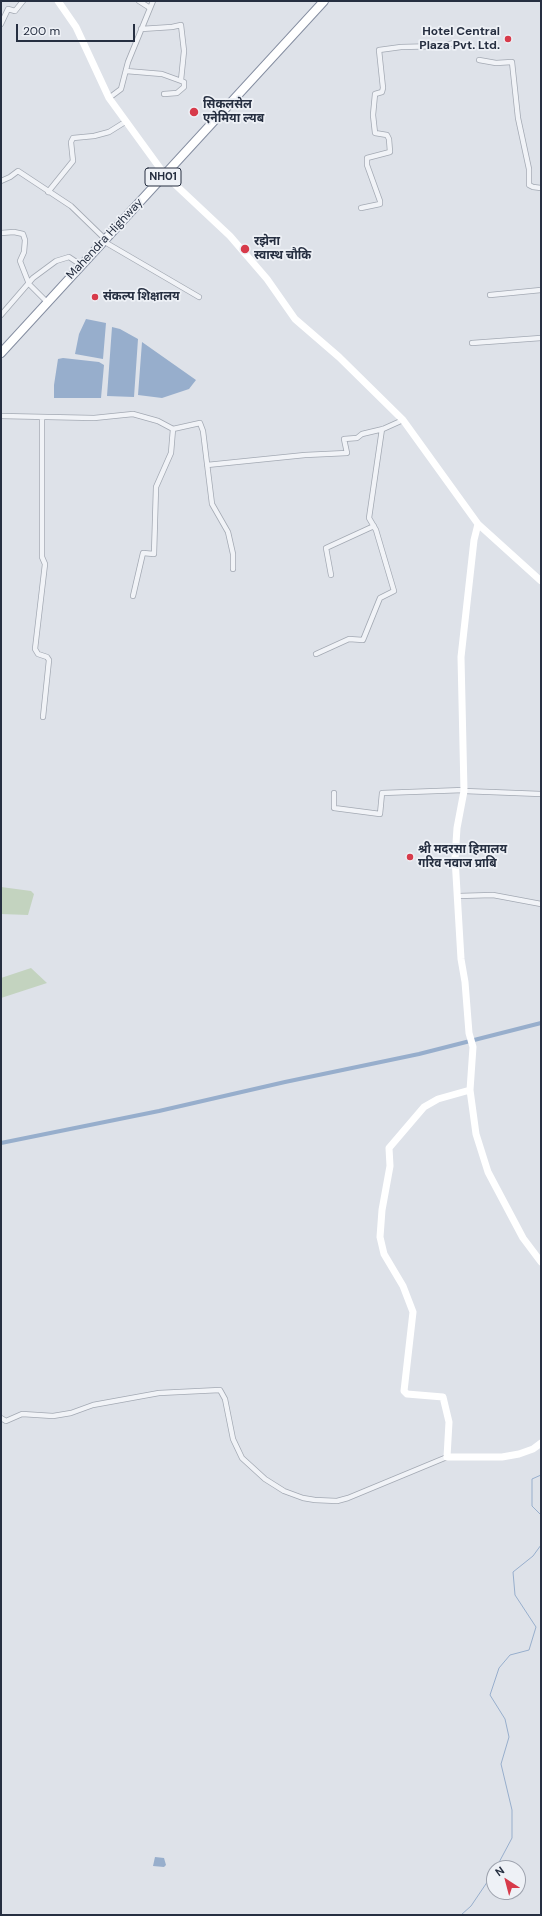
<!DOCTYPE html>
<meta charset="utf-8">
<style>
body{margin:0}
#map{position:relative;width:542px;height:1916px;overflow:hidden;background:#dee2e9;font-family:"DM Sans",sans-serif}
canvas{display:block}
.frame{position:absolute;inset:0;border:2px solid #262f41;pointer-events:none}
.north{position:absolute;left:486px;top:1860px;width:40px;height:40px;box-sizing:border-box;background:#eef1f6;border:1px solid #9ea3ae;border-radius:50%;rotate:324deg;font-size:11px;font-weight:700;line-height:16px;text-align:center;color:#262f41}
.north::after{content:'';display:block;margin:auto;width:14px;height:18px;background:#d73a4a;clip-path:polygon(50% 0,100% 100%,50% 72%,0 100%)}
.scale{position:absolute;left:16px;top:24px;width:119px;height:18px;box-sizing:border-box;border:2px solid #262f41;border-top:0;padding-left:5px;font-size:12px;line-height:14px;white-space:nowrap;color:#262f41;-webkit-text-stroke:3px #eef1f6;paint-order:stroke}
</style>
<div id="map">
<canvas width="542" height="1916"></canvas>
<div class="frame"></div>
<div class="north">N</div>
<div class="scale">200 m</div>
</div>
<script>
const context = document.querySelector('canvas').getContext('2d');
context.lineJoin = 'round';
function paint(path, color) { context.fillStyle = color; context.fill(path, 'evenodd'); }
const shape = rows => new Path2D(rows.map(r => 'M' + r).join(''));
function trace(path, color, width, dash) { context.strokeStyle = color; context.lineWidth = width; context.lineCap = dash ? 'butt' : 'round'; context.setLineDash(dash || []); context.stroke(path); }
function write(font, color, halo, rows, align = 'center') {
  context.font = font + ' "DM Sans","Noto Sans Devanagari",sans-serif'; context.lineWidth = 3.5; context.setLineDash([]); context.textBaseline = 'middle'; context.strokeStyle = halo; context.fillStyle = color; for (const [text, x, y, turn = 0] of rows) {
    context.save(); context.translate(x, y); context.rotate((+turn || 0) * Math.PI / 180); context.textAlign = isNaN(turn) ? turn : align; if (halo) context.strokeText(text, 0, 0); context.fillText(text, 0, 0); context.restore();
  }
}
paint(shape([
 [1,887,31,891,34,894,28,915,1,914],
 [31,968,47,983,1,998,1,978]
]), '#c3d3bf');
paint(shape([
 [86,319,106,323,103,359,75,354,79,334],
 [112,327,120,329,138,339,134,397,107,396],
 [142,342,196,380,189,389,162,398,138,395],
 [63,358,99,362,104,365,101,398,54,398,54,385,58,359],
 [155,1857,164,1858,166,1865,164,1867,153,1866]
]), '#97aecc');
trace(shape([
 [541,1475,532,1479,532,1506,541,1515],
 [496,1868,512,1838,512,1810,501,1764,509,1737,505,1719,490,1695,499,1668,510,1655,529,1650,536,1627,515,1595,513,1572,533,1556,541,1545],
 [461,1915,471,1906,494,1872]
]), '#97aecc', 1);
trace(shape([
 [1,1143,159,1111,285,1082,419,1054,541,1023]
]), '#97aecc', 4);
const street = shape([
 [139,1,150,8],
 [1,24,8,9,15,11,23,1],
 [141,29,172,27,181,25,184,51,181,80],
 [479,60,496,63,512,62,518,118,529,169,529,185,533,187,541,188],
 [126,71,162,74,184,82,184,87,177,93,164,94],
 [109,98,121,89,128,62,153,1],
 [1,181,10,177,18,171,71,206,105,239],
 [48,192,73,161,71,142,73,138,94,136,109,132,125,122],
 [361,208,380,204,380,201,367,165,367,158,390,152,389,139,387,135,375,133,373,115,375,94,382,92,383,88,379,50,401,47,441,46,454,43],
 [1,233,14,232,23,234,25,240,24,252,20,261,29,284,47,302],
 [103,241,199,297],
 [490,295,541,290],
 [1,315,33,278,56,261,69,257,81,265],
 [472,343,541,338],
 [1,416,94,418,133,414,158,421,173,429,200,423,203,431,212,504,228,532,233,554,233,569],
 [42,417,42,557,45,564,35,649,38,654,47,657,49,660,43,717],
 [207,465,305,455,347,453,344,439,357,438,362,434,383,429,403,420],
 [331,575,326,548,374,526],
 [133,596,143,553,154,554,156,487,171,453,173,429],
 [316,654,349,639,363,640,380,598,394,591,376,530,369,518,382,429],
 [464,791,541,794],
 [334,793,334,808,380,814,382,793,464,790],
 [458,896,493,895,541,904],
 [1,1418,6,1421,22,1414,53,1416,71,1413,93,1405,159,1393,220,1390,225,1399,233,1439,242,1458,265,1479,284,1491,303,1498,315,1500,337,1501,348,1498,447,1457]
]);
const highway = shape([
 [1,353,324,1]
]);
trace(street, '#a3a9b3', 6);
trace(highway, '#858ea1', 10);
trace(street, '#f1f3f7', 4.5);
trace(shape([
 [58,1,76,27,109,98,165,175,230,236,267,279,295,319,339,357,403,420,478,524,474,540,461,657,464,791,457,828,455,858,461,959,465,982,469,1033,473,1047,470,1090,476,1134,488,1172,523,1238,541,1262],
 [478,524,541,581],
 [470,1090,438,1099,424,1107,389,1148,390,1166,382,1210,380,1237,384,1254,403,1286,413,1312,404,1391,407,1394,443,1397,449,1422,447,1457,502,1457,519,1454,533,1449,541,1443]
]), '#fff', 7);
trace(highway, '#fff', 8);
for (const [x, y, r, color] of [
 [508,39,4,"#d73a4a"],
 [194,112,5,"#d73a4a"],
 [245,249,5,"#d73a4a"],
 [95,297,4,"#d73a4a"],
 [410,857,4,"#d73a4a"]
]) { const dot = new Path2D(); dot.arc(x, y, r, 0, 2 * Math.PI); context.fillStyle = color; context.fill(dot); trace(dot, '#eef1f6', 1.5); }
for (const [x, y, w] of [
 [163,177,36]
]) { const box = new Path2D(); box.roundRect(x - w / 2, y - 9, w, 18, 3); context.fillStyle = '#eef1f6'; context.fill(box); trace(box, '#262f41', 1); }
write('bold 11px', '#262f41', null, [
 ["NH01",163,177]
]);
write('bold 12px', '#262f41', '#eef1f6', [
 ["Hotel Central",500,32,"right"],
 ["Plaza Pvt. Ltd.",500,46,"right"],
 ["सिकलसेल",203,105],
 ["एनेमिया ल्यब",203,119],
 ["रझेना",254,242],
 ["स्वास्थ चौकि",254,256],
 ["संकल्प शिक्षालय",103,297],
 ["श्री मदरसा हिमालय",418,850],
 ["गरिव नवाज प्राबि",418,864]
], 'left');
write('12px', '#262f41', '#eef1f6', [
 ["Mahendra Highway",105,239,-47]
]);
</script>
